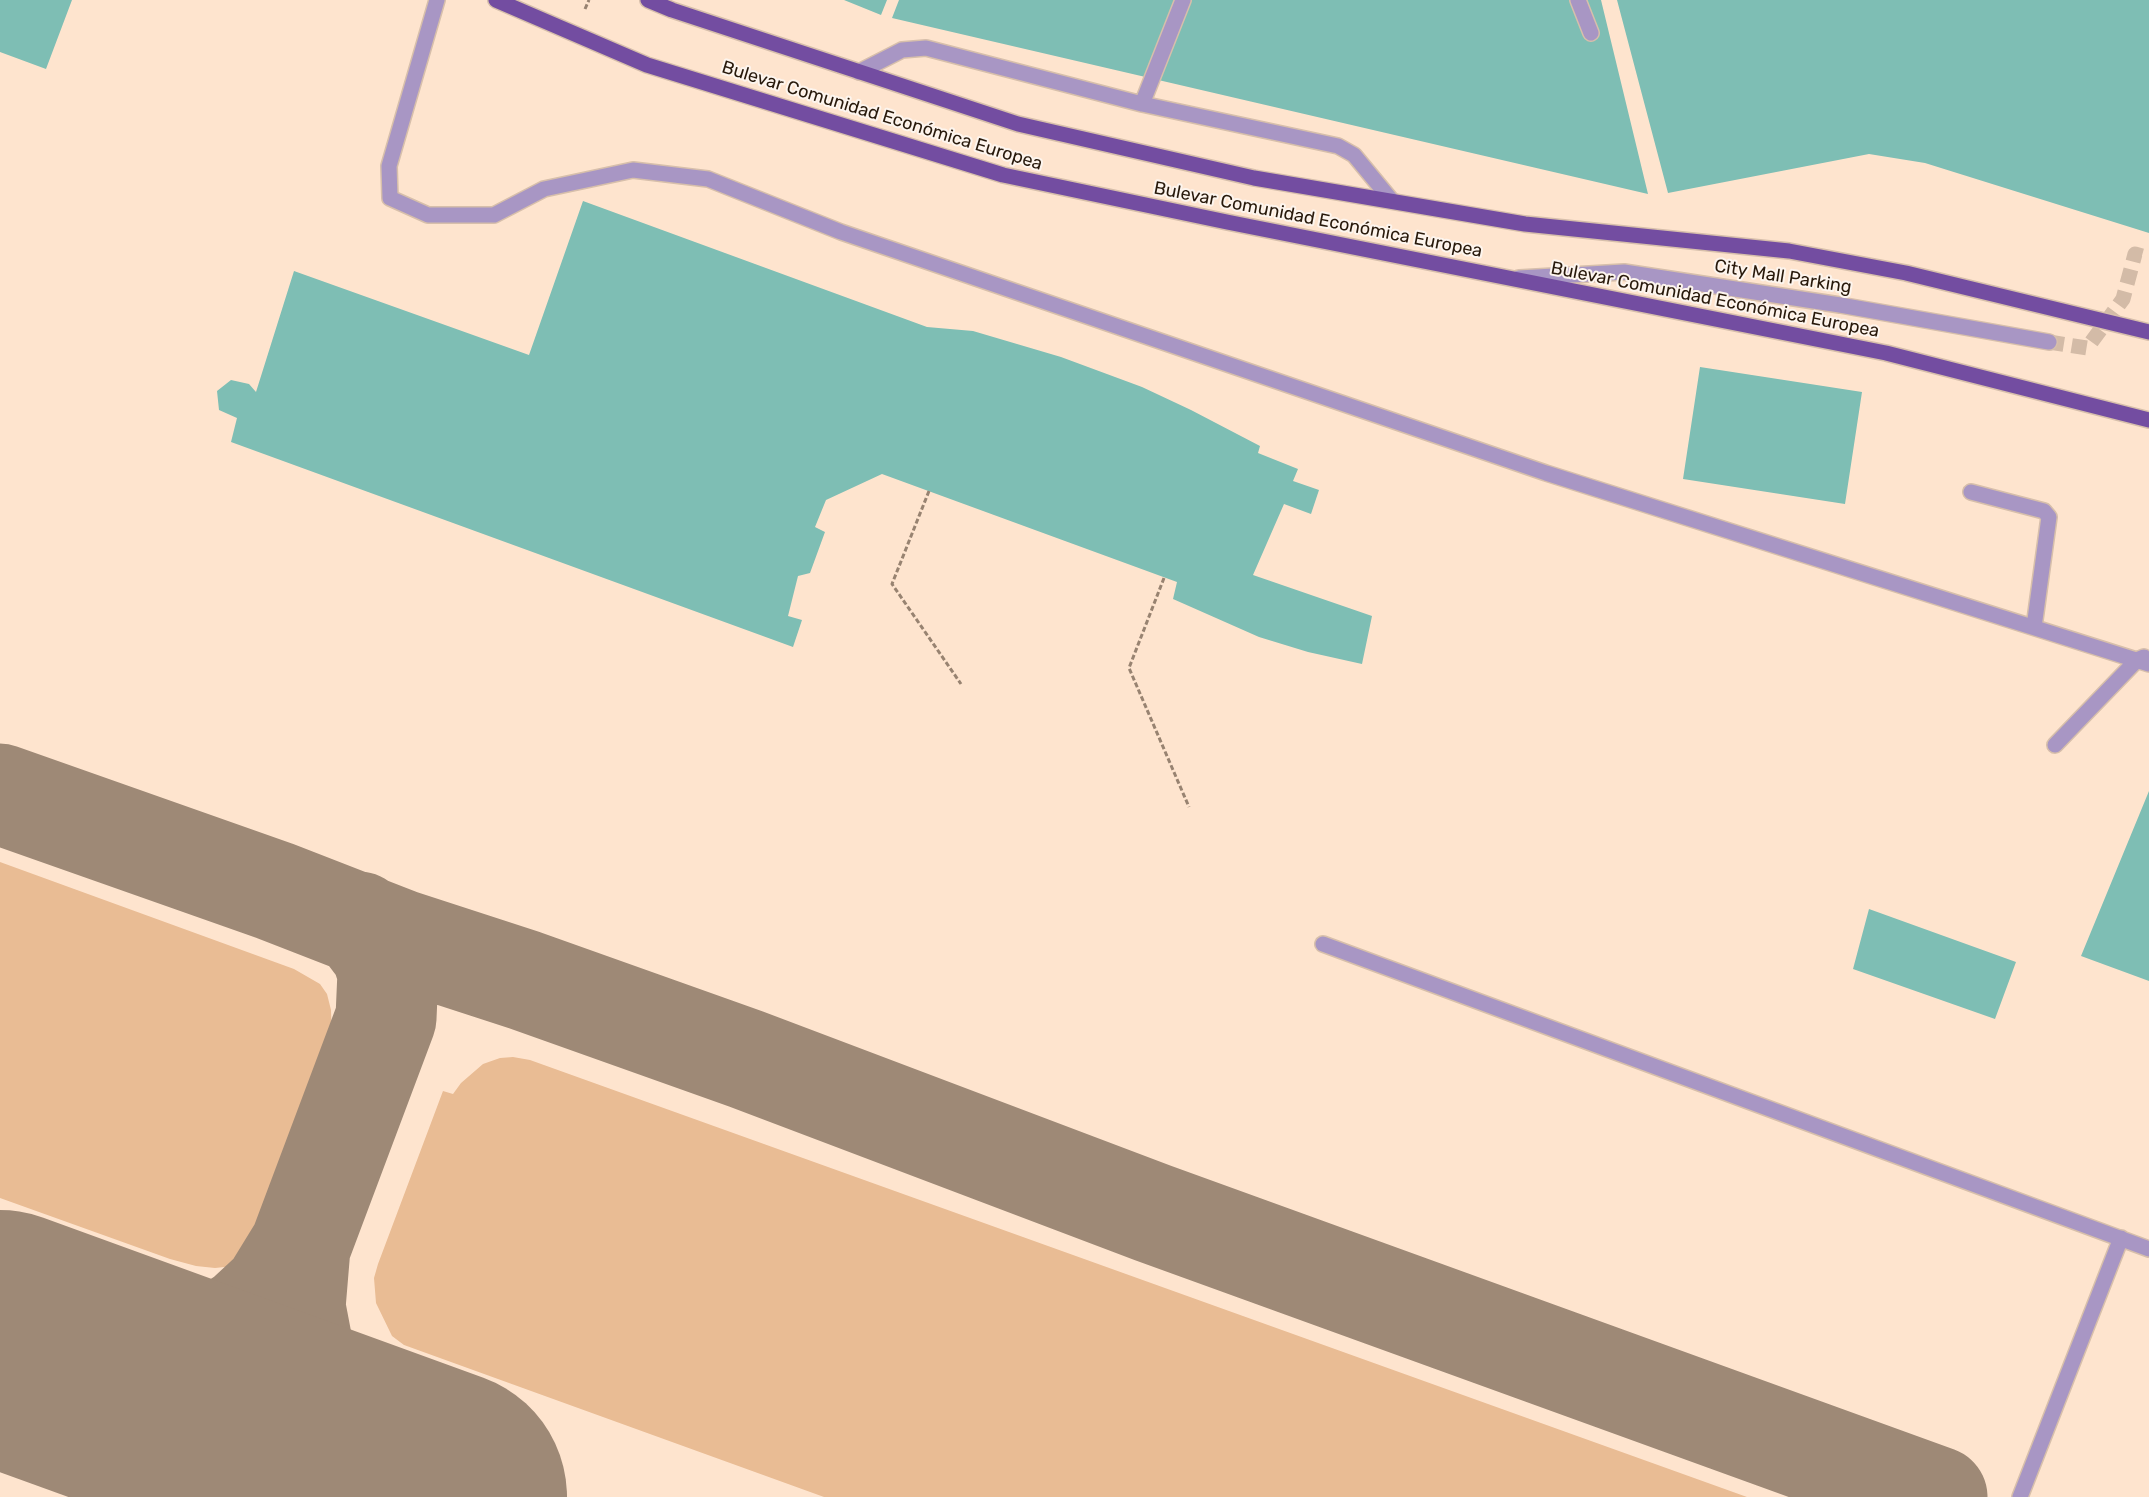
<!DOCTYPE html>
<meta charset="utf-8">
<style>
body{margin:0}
canvas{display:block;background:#fee4ce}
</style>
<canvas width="2149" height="1497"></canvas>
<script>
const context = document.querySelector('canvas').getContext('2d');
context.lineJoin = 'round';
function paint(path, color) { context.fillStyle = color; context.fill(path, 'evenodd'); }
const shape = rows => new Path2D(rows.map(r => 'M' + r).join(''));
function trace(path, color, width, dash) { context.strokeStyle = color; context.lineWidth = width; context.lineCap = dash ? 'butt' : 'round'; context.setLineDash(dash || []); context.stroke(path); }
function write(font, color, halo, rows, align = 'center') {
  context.font = font + ' Rubik,sans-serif'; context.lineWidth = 4; context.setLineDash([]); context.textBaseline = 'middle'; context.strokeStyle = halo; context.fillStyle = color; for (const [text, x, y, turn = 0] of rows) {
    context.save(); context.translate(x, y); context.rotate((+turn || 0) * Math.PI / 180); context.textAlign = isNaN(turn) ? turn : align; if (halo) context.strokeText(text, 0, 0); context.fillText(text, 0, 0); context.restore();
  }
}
paint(shape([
 [0,862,294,969,320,984,327,994,331,1010,332,1040,323,1075,334,1080,275,1230,262,1247,250,1257,234,1266,215,1268,196,1266,170,1259,0,1198],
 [513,1057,530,1060,1747,1497,824,1497,404,1345,392,1336,376,1303,374,1278,378,1264,443,1091,453,1094,461,1083,483,1064,500,1058]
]), '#e9bc94');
trace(shape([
 [0,794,275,891,401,940,524,980,746,1059,1153,1213,1937,1497],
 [300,1247,295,1307,303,1349,323,1397,353,1439,446,1497],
 [63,1360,166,1354,217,1335,245,1317,273,1291,300,1247,386,1018,388,972,381,951,359,922]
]), '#9e8976', 101);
trace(shape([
 [0,1337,440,1497]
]), '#9e8976', 254);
paint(shape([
 [0,0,72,0,46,69,0,52],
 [844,0,887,0,881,15],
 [899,0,1601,0,1648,194,892,18],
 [1617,0,2149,0,2149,233,1925,163,1869,154,1668,193],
 [583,201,927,327,973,331,1061,357,1142,387,1191,410,1260,446,1258,453,1298,469,1293,481,1319,490,1311,514,1284,504,1253,575,1372,616,1362,664,1308,652,1259,637,1173,599,1177,582,882,474,826,500,815,527,825,532,810,573,798,576,788,616,802,620,793,647,231,442,237,418,219,410,217,391,231,380,249,384,256,392,294,271,529,355],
 [1700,367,1862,392,1845,504,1683,479],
 [2149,791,2149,981,2081,956],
 [1869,909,2016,962,1995,1019,1853,969]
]), '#7ebeb4');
trace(shape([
 [2049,342,2087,348,2123,299,2135,254,2149,258]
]), '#d3bba7', 15, [15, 8]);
const minor = shape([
 [437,0,389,166,390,198,428,215,494,215,544,189,633,170,708,179,841,232,1546,473,2149,664],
 [1578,0,1591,33],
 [859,72,902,50,926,48,1142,104,1338,146,1354,155,1392,201],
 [1142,104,1183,0],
 [1519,278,1624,272,1840,305,2049,342],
 [1971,492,2044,511,2049,517,2034,627],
 [2055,745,2137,660,2144,657],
 [1323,944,2149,1249],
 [2020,1497,2121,1238]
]);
const major = shape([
 [496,0,647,65,1003,175,1227,222,1886,353,2149,420],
 [648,0,672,10,1018,124,1254,178,1525,224,1789,251,1906,273,2149,332]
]);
trace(minor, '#d7bfab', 18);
trace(major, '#d7bfab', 18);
trace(shape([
 [585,9,589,0],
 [929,491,892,584,961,684],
 [1164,578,1129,668,1189,807]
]), '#988371', 3, [5, 2.5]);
trace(minor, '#a896c4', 15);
trace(major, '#734da1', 15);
write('18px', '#28190b', '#fdf5ee', [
 ["Bulevar Comunidad Económica Europea",882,116,17],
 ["Bulevar Comunidad Económica Europea",1318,220,11],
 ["City Mall Parking",1783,277,9],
 ["Bulevar Comunidad Económica Europea",1715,300,11]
]);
</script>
